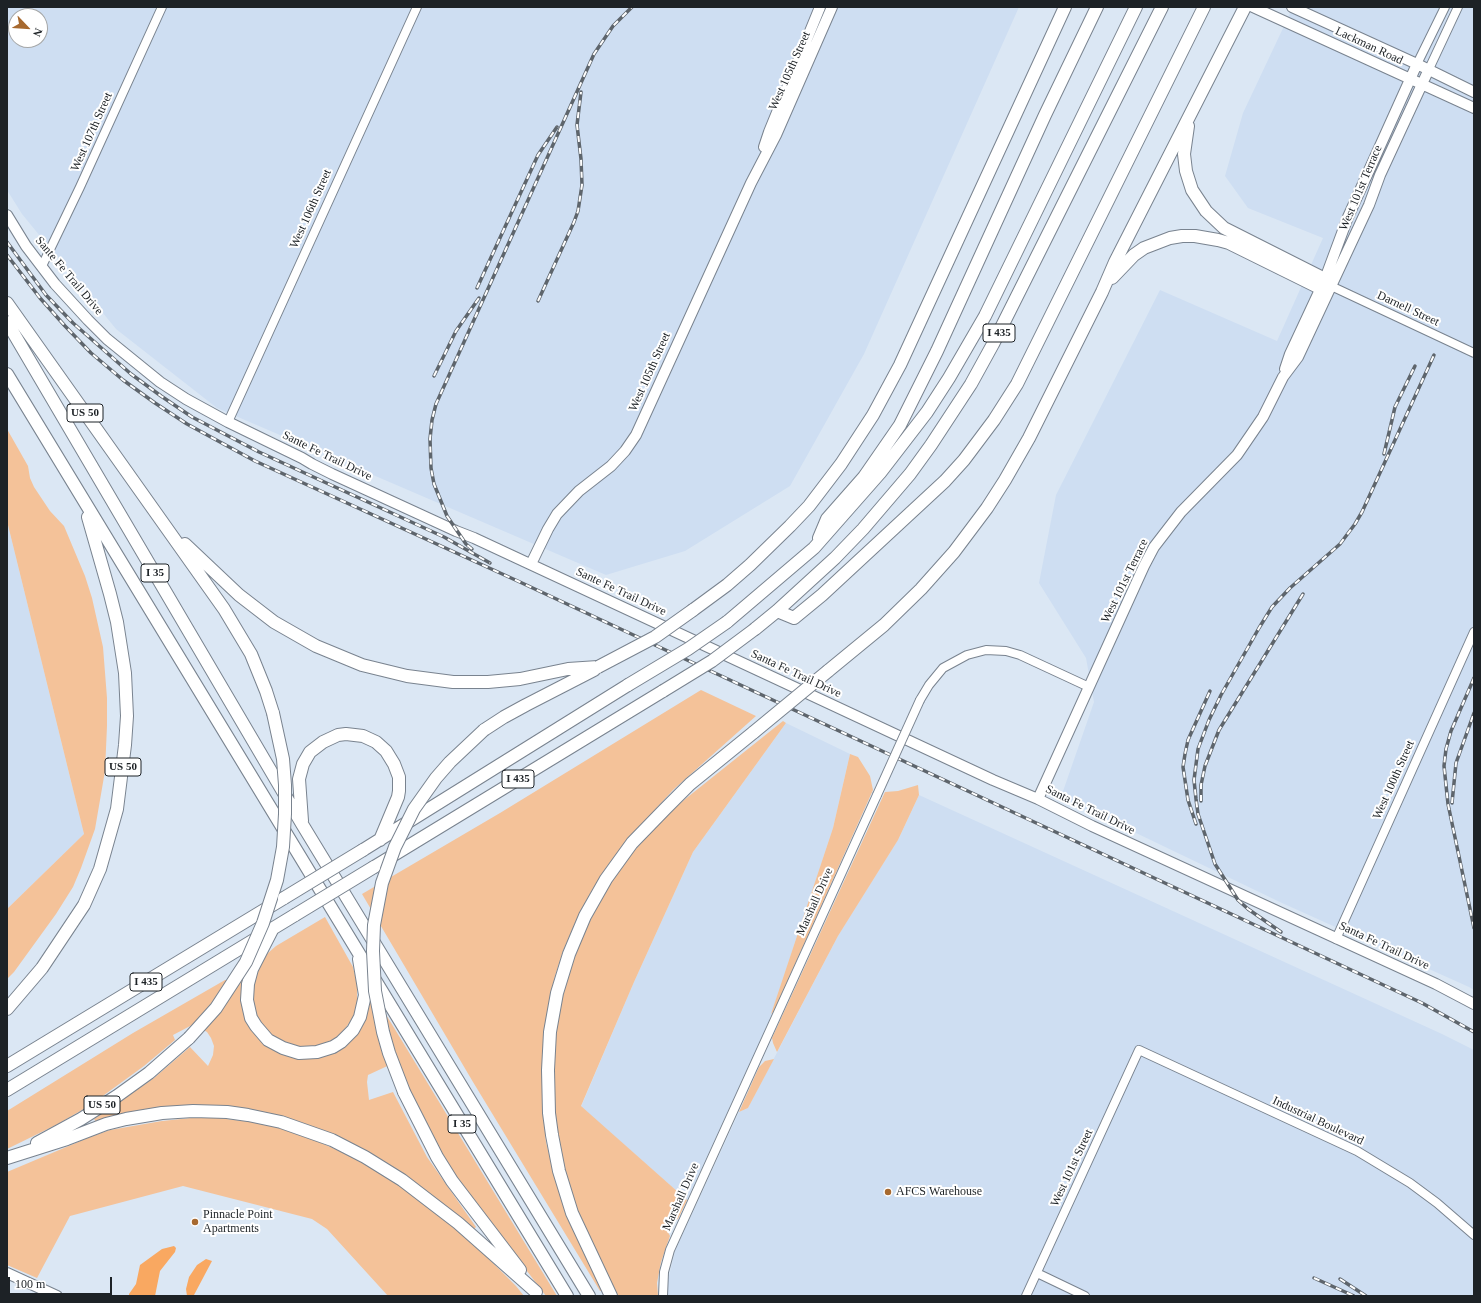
<!DOCTYPE html>
<style>
body{margin:0}
#map{position:relative;width:1481px;height:1303px;overflow:hidden;background:#dbe7f4;font-family:Georgia,serif}
canvas{display:block}
.frame{position:absolute;inset:0;border:8px solid #1d2226;pointer-events:none}
.north{position:absolute;left:8px;top:8px;width:40px;height:40px;box-sizing:border-box;background:#fff;border:1px solid #a5a7a8;border-radius:50%;rotate:115deg;font-size:11px;font-weight:700;line-height:16px;text-align:center;color:#1d2226}
.north::after{content:'';display:block;margin:auto;width:14px;height:18px;background:#a7692f;clip-path:polygon(50% 0,100% 100%,50% 72%,0 100%)}
.scale{position:absolute;left:8px;top:1277px;width:104px;height:18px;box-sizing:border-box;border:2px solid #1d2226;border-top:0;padding-left:5px;font-size:12px;line-height:14px;white-space:nowrap;color:#1d2226;-webkit-text-stroke:3px #fff;paint-order:stroke}
</style>
<div id="map">
<canvas width="1481" height="1303"></canvas>
<div class="frame"></div>
<div class="north">N</div>
<div class="scale">100 m</div>
</div>
<script>
const context = document.querySelector('canvas').getContext('2d');
context.lineJoin = 'round';
function paint(path, color) { context.fillStyle = color; context.fill(path, 'evenodd'); }
const shape = rows => new Path2D(rows.map(r => 'M' + r).join(''));
function trace(path, color, width, dash) { context.strokeStyle = color; context.lineWidth = width; context.lineCap = dash ? 'butt' : 'round'; context.setLineDash(dash || []); context.stroke(path); }
function write(font, color, halo, rows, align = 'center') {
  context.font = font + ' Georgia,serif'; context.lineWidth = 4; context.setLineDash([]); context.textBaseline = 'middle'; context.strokeStyle = halo; context.fillStyle = color; for (const [text, x, y, turn = 0] of rows) {
    context.save(); context.translate(x, y); context.rotate((+turn || 0) * Math.PI / 180); context.textAlign = isNaN(turn) ? turn : align; if (halo) context.strokeText(text, 0, 0); context.fillText(text, 0, 0); context.restore();
  }
}
paint(shape([
 [7,7,1019,7,864,354,790,486,685,551,606,575,217,408,116,329,22,214,7,190],
 [16,16,40,16,40,40,16,40],
 [1293,7,1474,7,1474,990,1469,987,1282,903,1061,797,1094,702,1086,658,1039,583,1056,495,1160,290,1277,341,1323,238,1248,208,1225,176,1243,113],
 [7,521,84,834,7,909],
 [786,723,850,754,833,828,768,1024,687,1200,581,1107,634,982,693,852],
 [919,795,1442,1034,1474,1050,1474,1296,668,1296,667,1284,675,1251,739,1112,748,1108,838,936,898,840]
]), '#cedef2');
paint(shape([
 [7,429,28,466,30,478,34,487,50,511,64,526,85,576,92,598,103,647,107,698,107,726,105,771,95,829,81,868,73,887,56,914,14,972,7,979,7,909,84,834,7,521],
 [701,690,756,716,673,790,632,835,608,865,591,892,575,923,563,951,555,976,548,1009,542,1068,542,1103,546,1142,552,1166,567,1214,575,1233,603,1290,600,1291,473,1082,362,894,500,813],
 [783,721,786,723,693,852,634,982,581,1106,687,1200,678,1219,671,1221,667,1230,670,1236,661,1262,657,1283,658,1296,618,1296,580,1217,564,1172,558,1147,553,1105,554,1054,557,1025,563,996,569,972,578,947,600,899,615,876,633,852,666,816,684,800],
 [850,754,858,757,870,776,873,790,774,1011,771,1014,833,828],
 [918,785,919,795,898,840,838,936,777,1052,773,1043,772,1038,885,792,898,791],
 [325,917,353,967,357,984,357,1001,354,1016,340,1036,328,1044,311,1048,294,1047,279,1041,267,1033,253,1010,253,986,255,973,261,963,268,953,276,946],
 [225,980,243,980,242,996,277,1051,336,1050,371,997,382,1008,557,1296,546,1296,457,1179,424,1123,396,1062,368,1075,367,1082,369,1100,393,1092,427,1157,476,1227,473,1230,336,1137,309,1125,277,1115,251,1110,96,1122,94,1119,154,1078,190,1047,208,1066,213,1055,214,1046,211,1038,207,1032,194,1024,173,1035,175,1040,144,1066,89,1106,56,1125,7,1149,7,1111,133,1033],
 [774,1059,748,1108,739,1112,759,1067,765,1061],
 [191,1118,218,1118,252,1122,281,1128,317,1141,346,1154,377,1171,405,1189,467,1237,516,1286,524,1296,388,1296,327,1229,312,1219,183,1186,70,1216,37,1278,7,1265,7,1172,90,1137,110,1130,162,1121]
]), '#f4c299');
paint(shape([
 [174,1246,176,1248,175,1252,160,1271,155,1296,129,1296,129,1294,136,1284,140,1265,162,1249],
 [206,1259,212,1261,194,1295,187,1296,186,1289,189,1277,197,1265]
]), '#f9a861');
const minor = shape([
 [1417,64,1445,7],
 [1429,69,1458,7],
 [42,266,80,187,162,7],
 [1331,286,1474,353],
 [228,422,417,7],
 [920,700,929,685,943,668,967,655,986,650,1006,651,1020,655,1089,687],
 [1336,939,1474,632],
 [1037,1273,1085,1296],
 [663,1296,664,1272,670,1250,877,795],
 [1026,1296,1139,1050,1357,1151,1410,1183,1437,1203,1474,1235]
]);
const major = shape([
 [1253,7,1474,108],
 [1292,7,1417,64,1474,92],
 [764,147,769,132,820,7],
 [7,215,26,246,55,284,88,320,107,339,160,382,186,399,228,422,302,458,312,464,332,474,456,531,474,538,781,681,993,780,1038,799,1092,826,1436,984,1474,1004],
 [1285,369,1290,354,1325,279,1348,217,1417,64],
 [531,564,548,529,557,514,579,491,611,466,625,451,636,435,751,183,776,135,832,7],
 [1038,799,1144,566,1154,547,1181,512,1237,455,1263,417,1283,377,1298,357,1369,205,1380,175,1429,69],
 [7,1273,57,1296]
]);
const highway = shape([
 [1188,126,1184,154,1186,171,1192,190,1206,211,1224,228,1325,279,1331,286],
 [1112,278,1134,255,1144,248,1170,238,1182,236,1195,236,1218,240,1229,243,1320,288,1331,286],
 [7,303,224,609,251,654,266,691,273,713],
 [7,322,302,824,589,1296],
 [7,374,567,1296],
 [819,538,827,519,864,477,900,425,937,351,1045,115,1097,7],
 [185,544,239,595,274,622,316,646,362,665,407,676,453,682,488,682,520,679,568,669,598,667],
 [693,610,727,585,750,565,790,526,809,506,841,464,873,415,900,365,1065,7],
 [777,611,794,618,822,595,945,481,964,460,994,420,1017,384,1204,7],
 [727,622,814,548,880,473,927,412,949,378,985,316,1136,7],
 [755,629,777,611,835,558,863,529,910,474,931,445,971,384,993,344,1162,7],
 [828,671,884,625,921,589,954,552,987,508,1005,480,1029,438,1102,292,1115,262,1245,7],
 [484,730,504,717,526,705,594,670],
 [302,821,299,779,303,764,310,752,323,742,338,735,346,734,363,736,376,742,386,751,394,764,399,777,399,791,398,797,380,840],
 [363,850,628,685],
 [374,867,663,691],
 [273,928,252,969,248,984,247,1000,251,1018,256,1026,268,1040,283,1048,299,1053,317,1052,333,1047,341,1042,353,1030,360,1017,365,995,359,959],
 [7,1009,42,968,84,905,100,869,117,809,125,745,127,716,125,673,117,622,110,594,88,517],
 [7,1066,284,898],
 [7,1090,295,915],
 [404,1092,437,1157,452,1181,520,1270],
 [37,1143,81,1119,117,1096,149,1073,189,1038],
 [7,1158,67,1139,106,1124,126,1119,162,1113,193,1111,227,1112,248,1115,281,1122,332,1140,365,1157,402,1180,458,1223,536,1292],
 [611,1296,572,1213,559,1171,552,1135,549,1113,548,1070,550,1032,557,993,569,954,585,916,606,879,632,843,665,809,690,784,754,732]
]);
trace(minor, '#79838f', 10);
trace(major, '#79838f', 12);
trace(highway, '#79838f', 14);
trace(minor, '#fff', 8);
trace(major, '#fff', 10);
trace(highway, '#fff', 12);
const rail = shape([
 [7,242,46,295,73,323,131,374,161,396,192,417,259,452,444,537,490,563],
 [7,255,40,298,65,326,91,353,123,380,155,403,187,424,220,442,255,461,522,583,1422,1003,1474,1032],
 [477,288,538,155,557,127],
 [538,301,574,222,578,211,582,185,581,159,577,125,581,92],
 [434,376,456,331,479,298],
 [1384,454,1395,407,1415,366],
 [472,549,466,544,447,516,434,484,431,468,430,439,432,420,436,404,594,54,613,26,632,7],
 [1474,678,1451,731,1446,749,1444,766,1448,804,1474,928],
 [1201,801,1201,785,1205,766,1219,730,1303,594],
 [1452,803,1456,763,1474,713],
 [1196,824,1188,800,1183,767,1185,754,1188,740,1210,691],
 [1281,932,1248,909,1238,900,1215,864,1198,814,1196,799,1194,780,1198,749,1209,720,1221,695,1259,628,1272,607,1290,588,1340,544,1355,524,1362,512,1434,355],
 [1314,1278,1354,1296],
 [1340,1279,1366,1296]
]);
trace(rail, '#5e656c', 3.5);
trace(rail, '#fff', 2, [6]);
const minorBridge = shape([
 [877,795,920,700]
]);
const highwayBridge = shape([
 [598,667,655,637,693,610],
 [628,685,688,649,727,622],
 [663,691,712,661,755,629],
 [754,732,828,671],
 [284,898,363,850],
 [295,915,374,867],
 [189,1038,216,1008,246,962,263,923,277,880,283,847,285,814,285,785,283,759,273,713],
 [404,1092,389,1053,383,1032,375,991,373,951,374,925,382,883,395,847,414,809,436,778,450,762,484,730]
]);
trace(minorBridge, '#79838f', 10, []);
trace(highwayBridge, '#79838f', 14, []);
trace(minorBridge, '#fff', 8);
trace(highwayBridge, '#fff', 12);
for (const [x, y, r, color] of [
 [888,1192,4,"#a7692f"],
 [195,1222,4,"#a7692f"]
]) { const dot = new Path2D(); dot.arc(x, y, r, 0, 2 * Math.PI); context.fillStyle = color; context.fill(dot); trace(dot, '#fff', 1.5); }
for (const [x, y, w] of [
 [999,333,32],
 [85,413,36],
 [155,573,28],
 [123,767,36],
 [518,779,32],
 [146,982,32],
 [102,1105,36],
 [462,1124,28]
]) { const box = new Path2D(); box.roundRect(x - w / 2, y - 9, w, 18, 3); context.fillStyle = '#fff'; context.fill(box); trace(box, '#1d2226', 1); }
write('bold 11px', '#1d2226', null, [
 ["I 435",999,333],
 ["US 50",85,413],
 ["I 35",155,573],
 ["US 50",123,767],
 ["I 435",518,779],
 ["I 435",146,982],
 ["US 50",102,1105],
 ["I 35",462,1124]
]);
write('12px', '#1d2226', '#fff', [
 ["Lackman Road",1369,46,25],
 ["West 105th Street",790,71,-66],
 ["West 107th Street",92,132,-66],
 ["West 101st Terrace",1361,188,-67],
 ["West 106th Street",311,209,-66],
 ["Sante Fe Trail Drive",69,276,50],
 ["Darnell Street",1408,309,25],
 ["West 105th Street",650,372,-66],
 ["Sante Fe Trail Drive",327,456,26],
 ["West 101st Terrace",1125,581,-64],
 ["Sante Fe Trail Drive",621,592,25],
 ["Santa Fe Trail Drive",796,674,25],
 ["West 100th Street",1394,780,-66],
 ["Santa Fe Trail Drive",1090,810,26],
 ["Marshall Drive",815,902,-66],
 ["Santa Fe Trail Drive",1384,946,25],
 ["Industrial Boulevard",1318,1121,25],
 ["West 101st Street",1072,1168,-65],
 ["Marshall Drive",681,1197,-66]
]);
write('12px', '#1d2226', '#fff', [
 ["AFCS Warehouse",896,1192],
 ["Pinnacle Point",203,1215],
 ["Apartments",203,1229]
], 'left');
</script>
